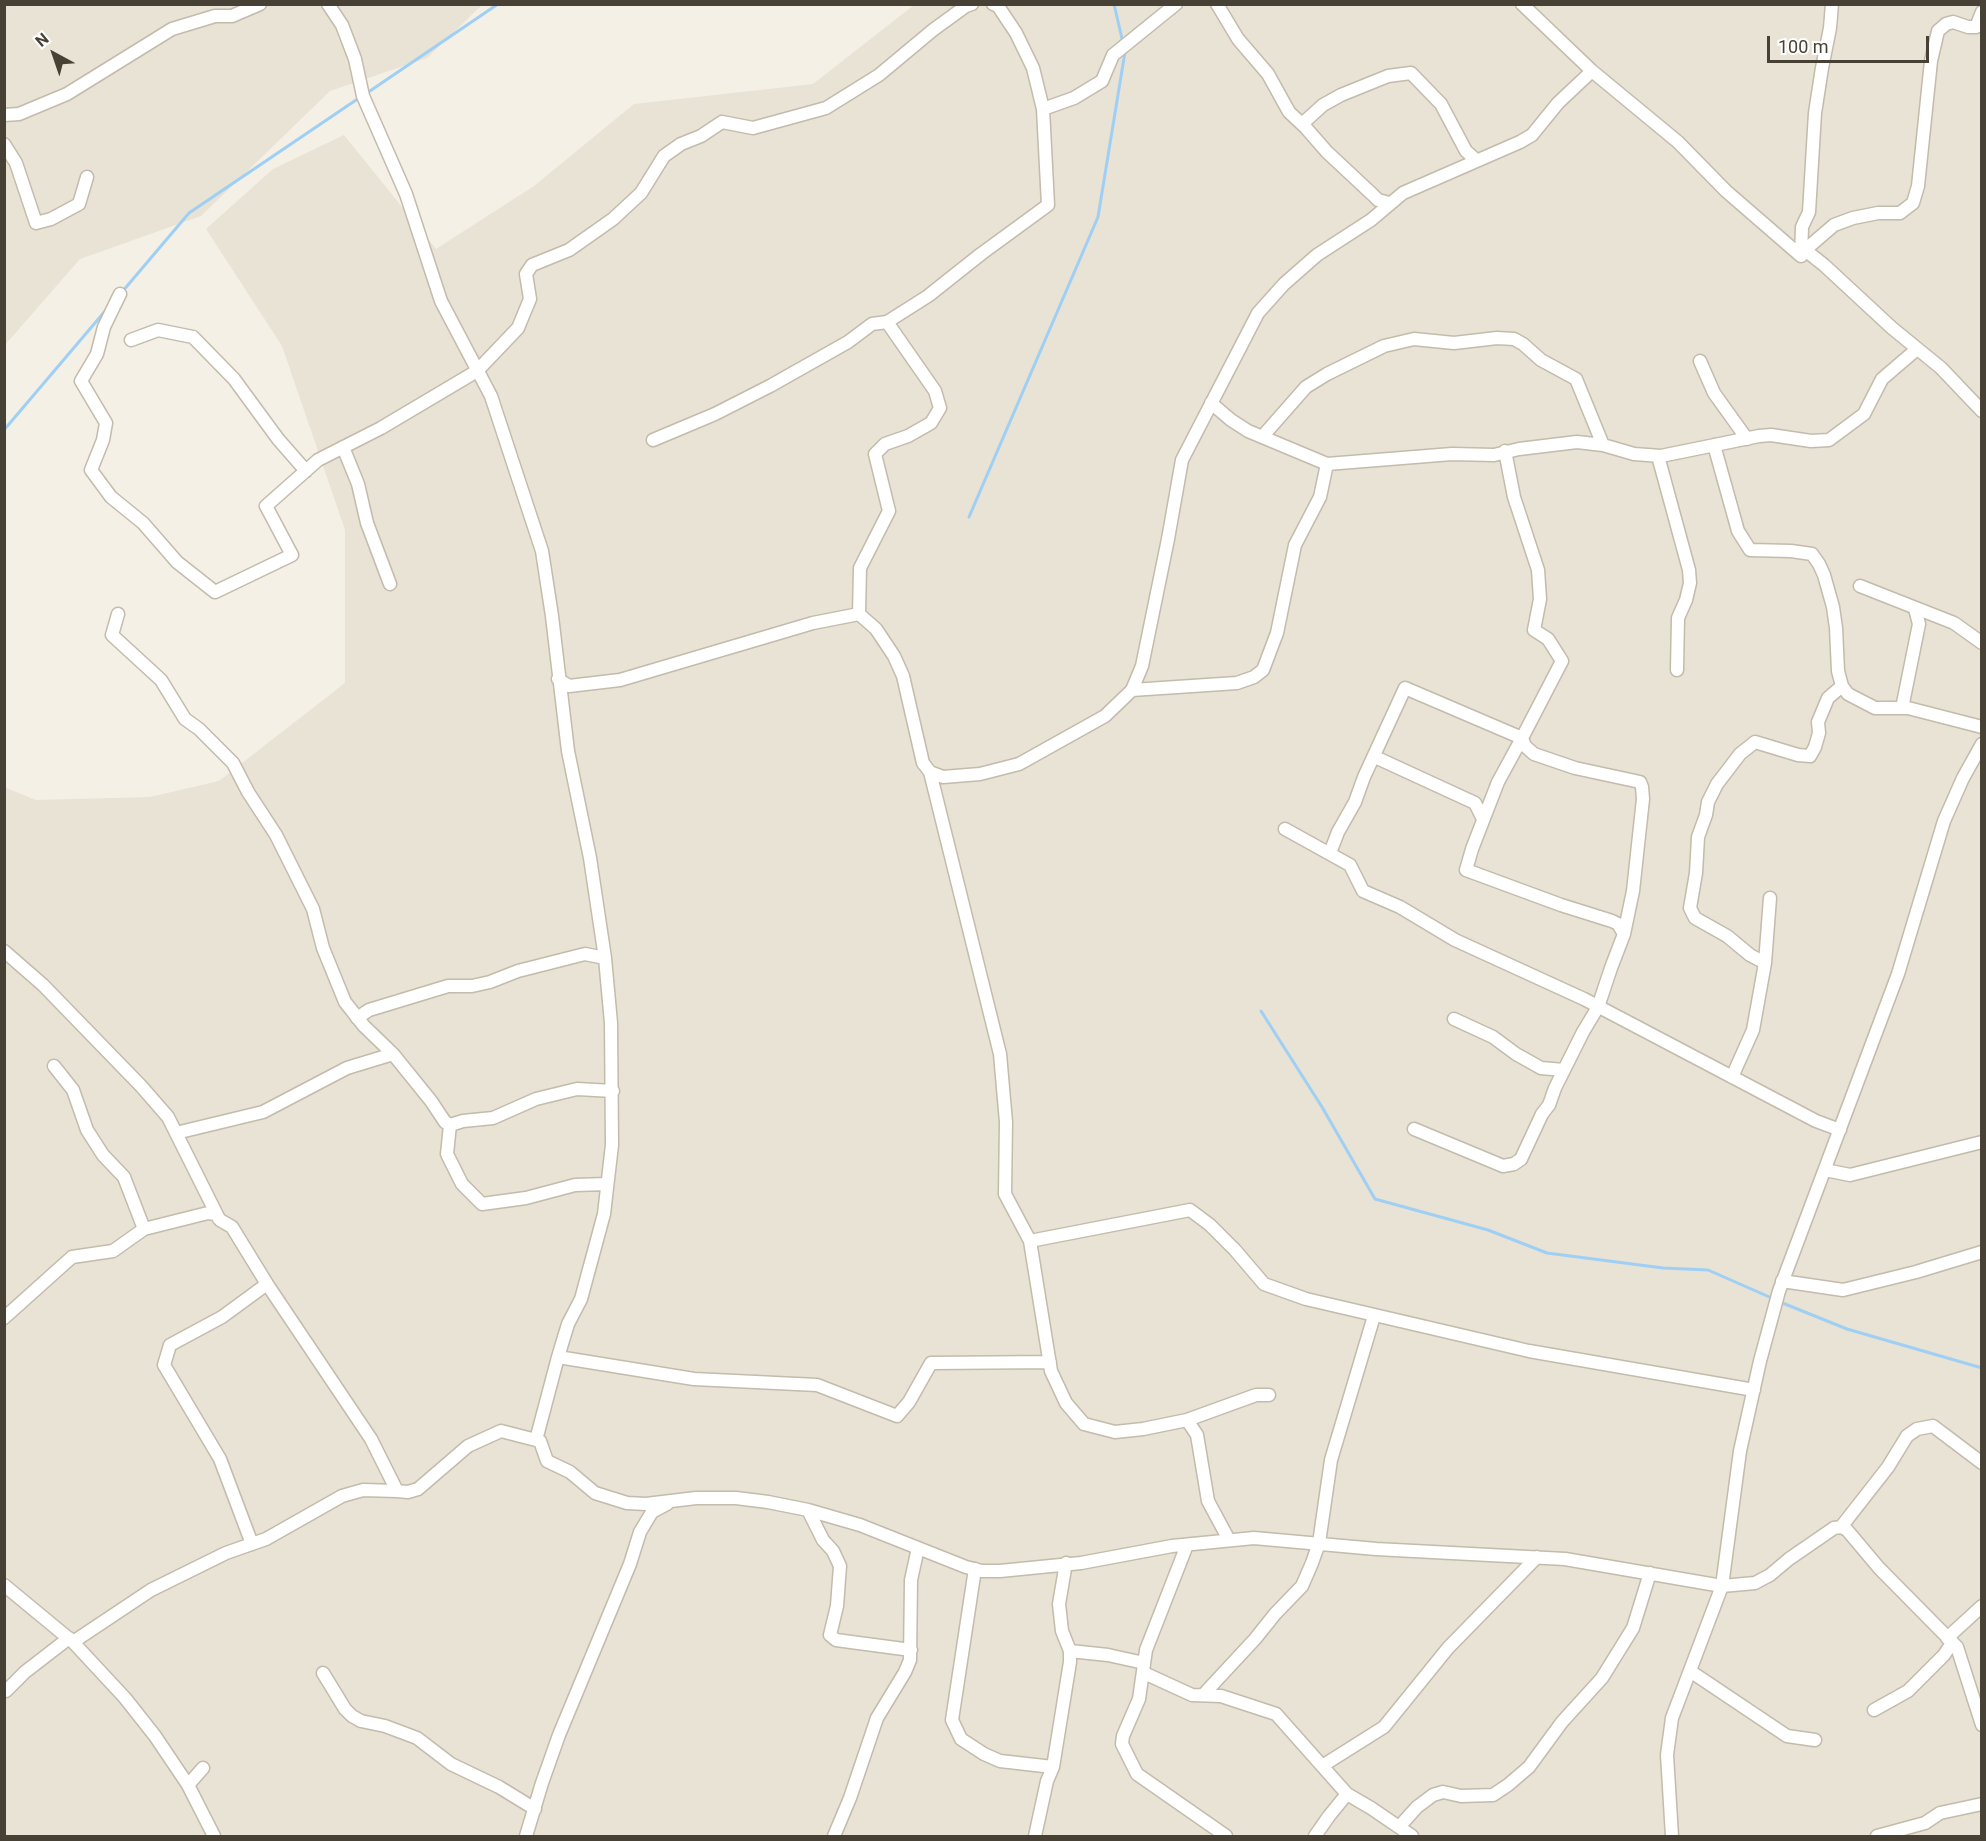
<!DOCTYPE html>
<style>
body{margin:0}
#map{position:relative;width:1986px;height:1841px;overflow:hidden;background:#f4f0e6;font-family:Roboto,sans-serif}
canvas{display:block}
.frame{position:absolute;inset:0;border:6px solid #474135;pointer-events:none}
.north{position:absolute;left:24px;top:24px;width:60px;height:60px;-webkit-text-stroke:4px #fff;paint-order:stroke;rotate:320deg;font-size:16px;font-weight:700;line-height:24px;text-align:center;color:#474135}
.north::after{content:'';display:block;margin:auto;width:21px;height:27px;background:#474135;clip-path:polygon(50% 0,100% 100%,50% 72%,0 100%)}
.scale{position:absolute;left:1767px;top:36px;width:162px;height:27px;box-sizing:border-box;border:3px solid #474135;border-top:0;padding-left:8px;font-size:18px;line-height:21px;white-space:nowrap;color:#474135;-webkit-text-stroke:4px #fff;paint-order:stroke}
</style>
<div id="map">
<canvas width="1986" height="1841"></canvas>
<div class="frame"></div>
<div class="north">N</div>
<div class="scale">100 m</div>
</div>
<script>
const context = document.querySelector('canvas').getContext('2d');
context.lineJoin = 'round';
function paint(path, color) { context.fillStyle = color; context.fill(path, 'evenodd'); }
const shape = rows => new Path2D(rows.map(r => 'M' + r).join(''));
function trace(path, color, width, dash) { context.strokeStyle = color; context.lineWidth = width; context.lineCap = dash ? 'butt' : 'round'; context.setLineDash(dash || []); context.stroke(path); }
paint(shape([
 [5,5,482,5,427,58,330,91,201,216,80,259,5,345],
 [914,5,1981,5,1981,1836,5,1836,4,787,36,800,150,797,219,781,345,683,345,530,282,346,206,229,273,169,344,135,436,249,534,186,634,104,813,84]
]), '#e8e3d4');
trace(shape([
 [1114,4,1123,43],
 [367,93,498,4],
 [122,292,189,213,359,98],
 [4,430,106,310],
 [969,517,1098,217,1125,52],
 [1261,1011,1322,1107,1375,1199,1488,1230,1547,1253,1663,1268,1708,1270,1774,1299],
 [1780,1302,1847,1329,1982,1368]
]), '#9fcff5', 3);
const minor = shape([
 [328,4,342,25,355,59,363,96,406,194,441,301,491,396,542,551,552,616,568,751,590,858,605,958,611,1023,612,1145,604,1214,581,1299,568,1324,558,1357,536,1440,540,1441,547,1461,570,1472,595,1493,627,1503,646,1504,696,1498,736,1498,768,1502,808,1510,860,1525,966,1567,982,1571,1000,1571,1081,1563,1172,1546,1254,1538,1376,1549,1565,1559,1722,1586,1755,1583,1770,1575,1789,1559,1834,1528,1841,1527,1847,1530,1879,1568,1957,1647,1982,1725],
 [1217,4,1238,39,1268,74,1289,112,1306,128,1327,152,1373,195,1378,200,1389,203],
 [1522,4,1592,71,1678,142,1726,191,1801,256,1805,250,1824,265,1892,328,1941,368,1982,411],
 [1043,109,1074,98,1102,81,1113,55,1176,4],
 [4,115,19,114,67,94,172,29,215,16,232,16,260,4],
 [1302,124,1323,105,1341,95,1388,76,1411,73,1441,104,1466,151,1476,160],
 [4,144,16,163,36,223,51,219,79,204,87,177],
 [1805,250,1834,225,1853,218,1878,213,1900,213,1913,203,1918,186,1931,61,1938,31,1946,24,1953,22,1968,27,1976,27,1982,12],
 [1801,256,1802,227,1809,212,1815,113,1822,68,1830,28,1832,4],
 [120,294,104,327,97,354,81,381,106,423,103,440,91,470,111,497,143,523,177,562,215,592,292,555,266,506,318,460,381,428,477,371,518,328,530,299,526,274,532,265,569,250,613,219,641,193,664,156,681,144,701,136,722,122,753,128,826,108,879,75,933,30,966,6,972,4],
 [887,322,928,296,981,254,1048,205,1043,109,1033,68,1016,33,998,6,993,4],
 [131,340,158,330,193,337,234,379,278,439,306,471],
 [1700,361,1714,393,1747,439],
 [1211,403,1231,420,1248,431,1327,464,1452,454,1494,455,1519,449,1577,442,1603,445,1634,454,1661,456,1759,436,1771,435,1811,441,1829,440,1864,414,1882,379,1917,349],
 [1262,437,1306,387,1327,374,1384,346,1414,339,1454,343,1497,338,1514,339,1523,344,1541,360,1576,379,1603,445],
 [653,440,715,414,770,386,848,342,872,324,887,322,935,391,940,408,931,423,908,436,885,444,875,454,889,511,860,568,859,614],
 [1714,445,1738,531,1750,550,1791,551,1812,554,1819,564,1824,575,1833,607,1836,628,1838,671,1842,686,1848,694,1875,708,1908,708,1982,727],
 [343,447,358,484,367,523,390,584],
 [1658,456,1689,570,1690,583,1686,600,1678,618,1677,670],
 [1860,586,1954,623,1982,643],
 [118,614,112,635,161,680,185,719,199,729,233,763,248,792,276,835,313,909,323,948,345,1002,364,1026,393,1054,431,1101,445,1122,450,1125],
 [558,679,569,686,620,680,813,623,859,614,876,629,894,656,903,676,923,763,930,772,943,777,980,774,1019,764,1105,716,1132,690,1142,666,1168,539,1182,460,1258,313,1284,284,1317,255,1371,220,1403,193,1520,142,1532,135,1558,103,1592,71],
 [1132,690,1237,683,1254,677,1263,670,1277,633,1295,545,1320,497,1327,464],
 [1902,708,1919,624,1915,609],
 [1375,757,1475,803,1483,819],
 [930,772,1000,1054,1006,1122,1005,1194,1030,1241,1051,1371,1066,1403,1084,1424,1115,1432,1143,1429,1187,1420,1197,1435,1208,1501,1229,1540],
 [1285,829,1350,865,1363,891,1400,907,1455,940,1584,999,1816,1121,1840,1130],
 [1330,853,1338,832,1355,802,1364,777,1405,688,1522,738,1498,782,1472,849,1466,870,1561,905,1612,921,1618,924,1624,934],
 [4,951,43,985,141,1086,168,1117,219,1219],
 [1765,963,1750,955,1727,936,1695,918,1690,908,1696,873,1698,837,1706,815,1708,802,1717,784,1740,754,1755,742,1798,755,1810,756,1815,747,1819,733,1818,722,1828,698,1842,686],
 [357,1018,369,1010,448,986,472,986,490,982,518,971,585,954,605,958],
 [1454,1019,1493,1037,1516,1054,1541,1068,1564,1070],
 [54,1066,73,1090,87,1130,103,1155,124,1177,144,1229,208,1213,216,1214,220,1220,232,1227,267,1284,371,1439,397,1491,408,1492,418,1489,468,1446,501,1431,536,1440],
 [1732,1077,1753,1030,1765,963,1770,898],
 [450,1125,447,1154,462,1184,482,1204,526,1198,575,1185,607,1184],
 [450,1125,463,1121,493,1118,536,1099,577,1089,613,1091],
 [1414,1129,1503,1166,1514,1164,1521,1159,1542,1114,1549,1105,1555,1088,1583,1032,1598,1007,1611,968,1624,934,1633,891,1643,799,1642,787,1640,782,1575,768,1534,754,1525,746,1522,738,1562,661,1548,639,1534,630,1540,599,1538,570,1514,497,1505,451],
 [176,1133,263,1112,347,1068,393,1054],
 [1825,1170,1850,1175,1982,1142],
 [1030,1241,1190,1210,1210,1225,1235,1250,1264,1284,1306,1299,1529,1351,1754,1390],
 [1782,1281,1843,1290,1916,1272,1982,1252],
 [4,1318,72,1257,113,1251,144,1229],
 [558,1357,694,1379,817,1385,897,1416,909,1402,931,1363,1050,1362],
 [1187,1420,1256,1395,1269,1395],
 [808,1510,823,1540,833,1551,840,1566,837,1606,830,1635,836,1640,911,1650],
 [1841,1527,1888,1467,1907,1436,1917,1429,1933,1426,1982,1463],
 [252,1544,220,1459,164,1365,170,1345,222,1317,267,1284],
 [1187,1545,1146,1650,1139,1699,1123,1736,1122,1744,1137,1774,1226,1836],
 [975,1569,952,1720,961,1739,984,1754,1000,1761,1053,1767],
 [4,1585,73,1642,125,1698,155,1736,188,1785,214,1836],
 [1947,1638,1982,1606],
 [73,1642,151,1590,226,1553,266,1539,342,1496,363,1490,397,1491],
 [1070,1651,1108,1655,1144,1663],
 [1690,1671,1787,1736,1815,1740],
 [323,1673,345,1709,352,1716,361,1721,385,1726,417,1738,451,1764,499,1787,535,1809],
 [1144,1673,1192,1695,1221,1696,1276,1714,1347,1794,1371,1808,1412,1836],
 [6,1691,25,1672,69,1638],
 [1203,1695,1255,1639,1275,1614,1302,1586,1312,1563,1319,1543,1331,1460,1374,1316],
 [1874,1710,1908,1691,1944,1655,1952,1643],
 [1322,1766,1384,1727,1448,1648,1537,1557],
 [188,1785,203,1768],
 [1399,1827,1417,1807,1433,1795,1443,1792,1461,1796,1493,1795,1508,1785,1529,1767,1562,1722,1602,1678,1633,1628,1650,1573],
 [526,1836,542,1783,559,1735,630,1564,640,1532,652,1512,667,1504],
 [834,1836,850,1798,877,1718,905,1672,910,1660,911,1580,918,1548],
 [1035,1836,1047,1781,1053,1767,1070,1662,1070,1651,1062,1631,1059,1604,1066,1563],
 [1315,1836,1329,1816,1347,1794],
 [1672,1836,1667,1755,1672,1718,1722,1586,1740,1451,1760,1361,1779,1291,1898,974,1944,821,1963,778,1982,744],
 [1877,1836,1925,1823,1940,1813,1982,1804]
]);
trace(minor, '#c3bbab', 15);
trace(minor, '#fff', 12);
</script>
